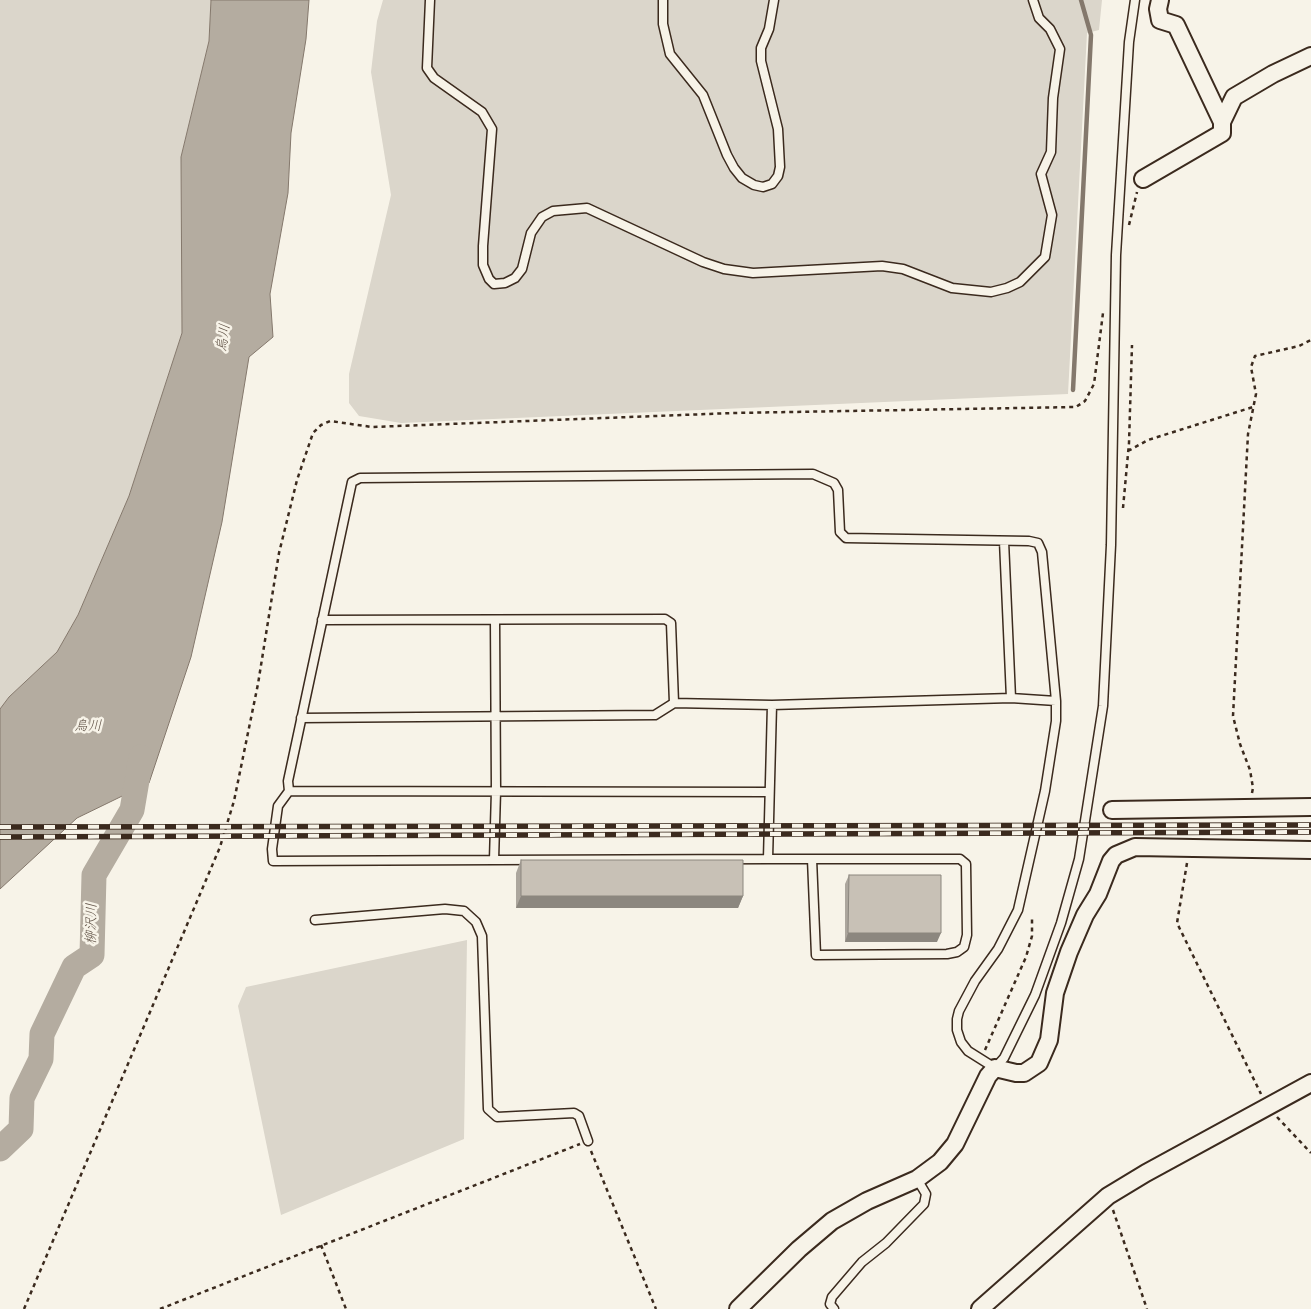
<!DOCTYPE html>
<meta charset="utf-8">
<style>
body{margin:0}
canvas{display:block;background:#f7f3e8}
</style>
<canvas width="1311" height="1309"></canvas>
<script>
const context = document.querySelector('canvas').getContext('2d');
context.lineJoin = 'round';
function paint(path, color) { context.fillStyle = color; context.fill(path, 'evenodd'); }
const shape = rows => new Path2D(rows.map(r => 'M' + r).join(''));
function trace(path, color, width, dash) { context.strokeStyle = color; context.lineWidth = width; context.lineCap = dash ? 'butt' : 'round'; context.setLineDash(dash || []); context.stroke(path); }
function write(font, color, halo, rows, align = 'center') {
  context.font = font + ' Kalam,"Klee One",sans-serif'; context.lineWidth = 5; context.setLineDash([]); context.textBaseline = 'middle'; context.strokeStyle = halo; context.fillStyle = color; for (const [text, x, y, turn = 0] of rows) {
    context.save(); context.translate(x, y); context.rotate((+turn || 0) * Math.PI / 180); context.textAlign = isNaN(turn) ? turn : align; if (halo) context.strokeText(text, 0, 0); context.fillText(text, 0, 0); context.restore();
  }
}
paint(shape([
 [0,0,211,0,209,41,181,157,182,333,129,496,78,615,57,652,9,697,0,709],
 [383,0,1102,0,1099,30,1087,33,1068,394,401,423,359,416,349,403,349,374,391,195,371,72,377,21],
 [467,940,464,1139,281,1215,238,1006,246,987]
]), '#dbd6cb');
const water = shape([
 [211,0,309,0,306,39,291,133,288,193,270,294,273,337,249,357,222,522,191,657,149,783,77,818,0,889,0,709,9,697,57,652,78,615,129,496,182,333,181,157,209,41,211,0]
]);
paint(water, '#b4aca0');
trace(water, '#84786c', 1);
trace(shape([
 [1073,390,1091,35,1081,0]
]), '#84786c', 4.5);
trace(shape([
 [0,1149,21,1129,22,1098,41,1059,42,1034,74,967,92,955,94,875,132,810,141,757]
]), '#b4aca0', 25);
const service = shape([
 [430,0,427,68,434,78,482,112,492,129,483,246,483,265,489,279,494,284,505,283,515,278,522,269,531,233,542,217,553,211,587,208,703,262,724,269,753,273,882,266,903,269,952,288,991,292,1007,288,1020,282,1045,257,1052,215,1041,174,1051,152,1053,98,1060,49,1050,29,1039,18,1033,0],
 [663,0,663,24,670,54,703,95,727,155,734,168,742,178,754,185,763,187,772,184,778,176,780,167,778,129,761,61,761,48,769,29,774,0],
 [1004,541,1011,698],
 [322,620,665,619,671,623,674,703],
 [301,718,655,715,674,703,772,705,1011,698,1056,701],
 [289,791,769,792],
 [768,859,772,705],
 [812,859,816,955,947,954,957,952,964,947,967,935,966,864,960,859,768,859,494,860,273,861,272,849,278,806,289,791,288,781,352,482,360,478,813,474,834,483,838,490,840,532,846,538,1029,541,1038,543,1042,552,1056,701,1056,721,1045,791,1018,910,998,949,975,981,959,1011,957,1019,957,1030,961,1042,968,1051,995,1068,1004,1058,1035,995,1061,923,1079,859,1103,706,1111,545,1116,255,1129,42,1135,0],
 [494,860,496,791,495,620],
 [315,920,445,909,464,911,476,922,482,936,488,1109,497,1117,574,1113,579,1116,588,1141],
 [834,1309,830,1304,832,1297,862,1262,886,1243,924,1204,926,1194,917,1179]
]);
const minor = shape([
 [1222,122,1234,97,1273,74,1311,56],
 [1143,179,1222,133,1222,122,1176,25,1160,20,1158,9,1160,0],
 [1112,810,1311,807],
 [738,1309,799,1249,832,1221,867,1201,917,1179,940,1162,955,1144,988,1076,995,1068,1016,1073,1024,1073,1039,1063,1049,1040,1055,993,1069,952,1085,915,1098,894,1111,861,1116,855,1135,847,1311,850],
 [980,1309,1108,1196,1146,1173,1311,1083]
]);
trace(service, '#3b2a1e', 11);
trace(minor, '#3b2a1e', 20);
trace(shape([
 [1129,225,1137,192],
 [1128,451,1148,440,1253,407],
 [1123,508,1129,443,1132,345],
 [1252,793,1253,788,1250,770,1240,744,1233,716,1248,434,1256,394,1251,367,1255,356,1299,346,1311,340],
 [1187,863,1177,923,1261,1094],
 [985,1050,1026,957,1032,936,1032,916],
 [1277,1117,1311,1153],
 [591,1151,656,1309],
 [1113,1210,1147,1309],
 [321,1245,346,1309],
 [24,1309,220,847,234,801,258,684,279,553,297,480,313,433,321,425,330,421,372,427,733,413,1076,407,1085,401,1094,384,1103,313],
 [160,1309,580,1144]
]), '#3b2a1e', 2.5, [4, 4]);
trace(service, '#f7f3e8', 8);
trace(minor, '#f7f3e8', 16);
const rail = shape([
 [0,827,1311,825],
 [0,837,1311,832]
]);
trace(rail, '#3b2a1e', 5.5);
trace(rail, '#f7f3e8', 4, [11]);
paint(shape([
 [521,860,743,896,738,908,516,908,516,873],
 [849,875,937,942,845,942,845,884]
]), '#aca69d');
paint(shape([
 [521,896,743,896,738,908,516,908],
 [848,933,941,933,937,942,845,942]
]), '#8c877f');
const building = shape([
 [521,860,743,860,743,896,521,896,521,860],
 [849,875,941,875,941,933,848,933,849,875]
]);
paint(building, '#c8c1b6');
trace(building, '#8c877f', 1);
write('italic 14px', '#5f5145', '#f7f3e8', [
 ["烏川",225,338,-82],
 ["烏川",88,728],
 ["柳沢川",93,924,-89]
]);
</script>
